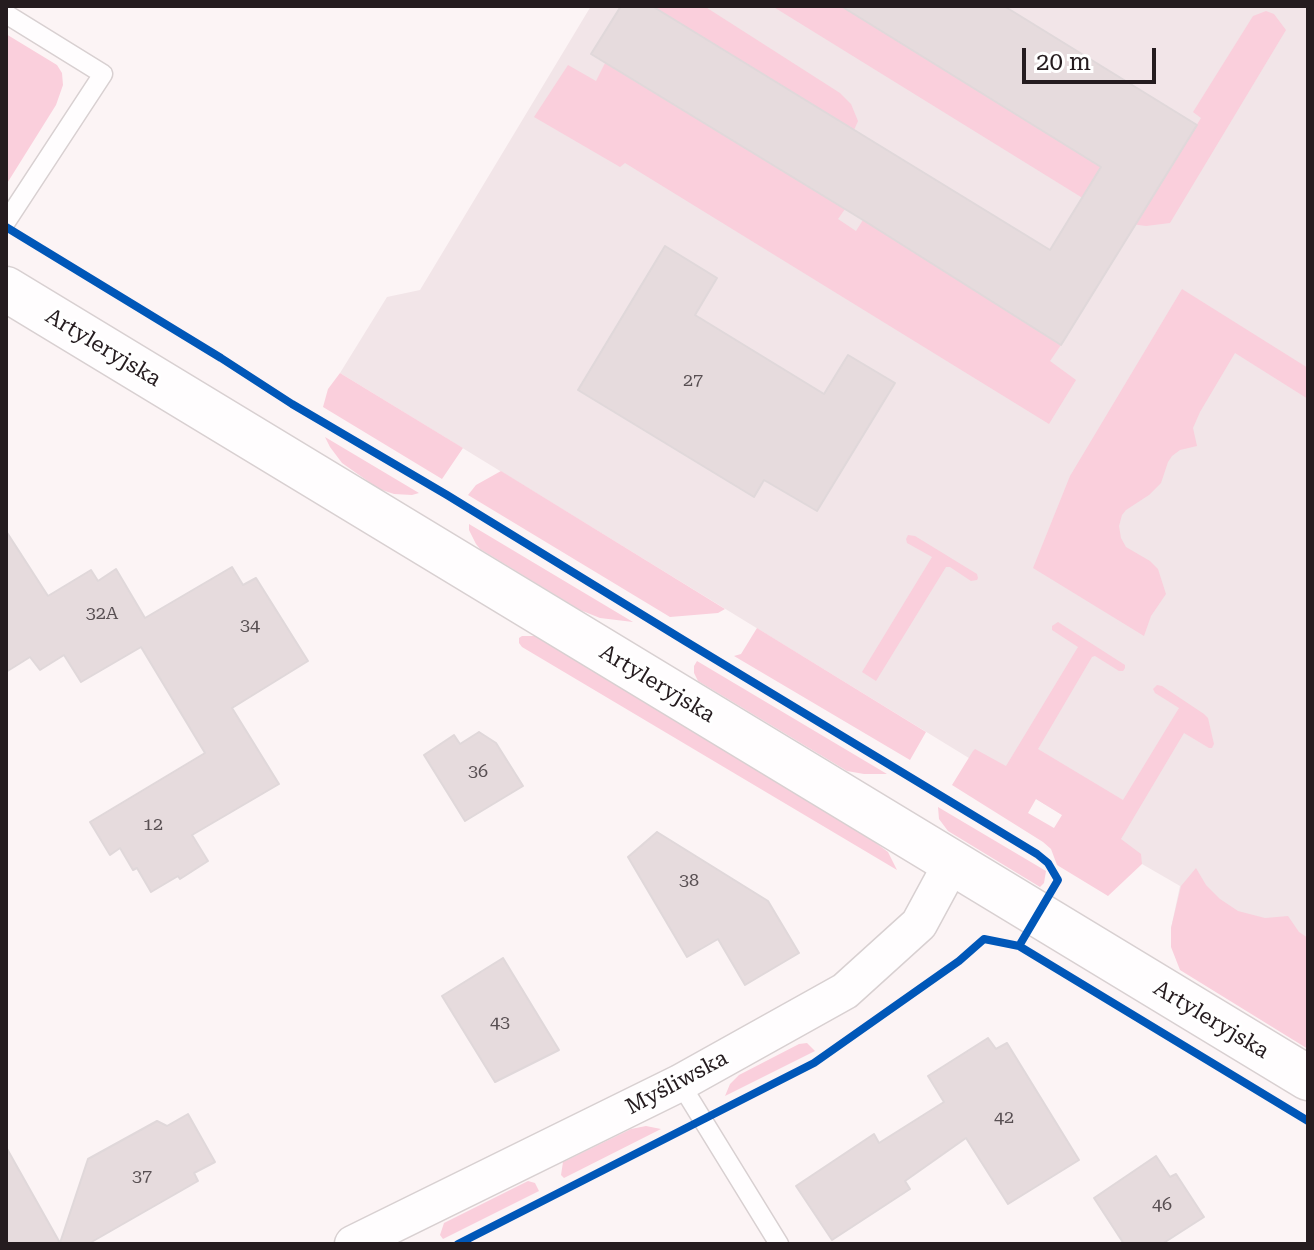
<!DOCTYPE html>
<meta charset="utf-8">
<style>
body{margin:0}
#map{position:relative;width:1314px;height:1250px;overflow:hidden;background:#fcf4f5;font-family:"Roboto Serif",serif}
canvas{display:block}
.frame{position:absolute;inset:0;border:8px solid #251c1f;pointer-events:none}
.scale{position:absolute;left:1022px;top:48px;width:134px;height:36px;box-sizing:border-box;border:4px solid #251c1f;border-top:0;padding-left:10px;font-size:24px;line-height:28px;white-space:nowrap;color:#251c1f;-webkit-text-stroke:6px #fff;paint-order:stroke}
</style>
<div id="map">
<canvas width="1314" height="1250"></canvas>
<div class="frame"></div>
<div class="scale">20 m</div>
</div>
<script>
const context = document.querySelector('canvas').getContext('2d');
context.lineJoin = 'round';
function paint(path, color) { context.fillStyle = color; context.fill(path, 'evenodd'); }
const shape = rows => new Path2D(rows.map(r => 'M' + r).join(''));
function trace(path, color, width, dash) { context.strokeStyle = color; context.lineWidth = width; context.lineCap = dash ? 'butt' : 'round'; context.setLineDash(dash || []); context.stroke(path); }
function write(font, color, halo, rows, align = 'center') {
  context.font = font + ' "Roboto Serif",serif'; context.lineWidth = 6; context.setLineDash([]); context.textBaseline = 'middle'; context.strokeStyle = halo; context.fillStyle = color; for (const [text, x, y, turn = 0] of rows) {
    context.save(); context.translate(x, y); context.rotate((+turn || 0) * Math.PI / 180); context.textAlign = isNaN(turn) ? turn : align; if (halo) context.strokeText(text, 0, 0); context.fillText(text, 0, 0); context.restore();
  }
}
paint(shape([
 [591,6,1308,6,1308,1013,1171,928,1180,886,1142,864,340,373,387,297,420,290]
]), '#f2e5e8');
paint(shape([
 [652,6,704,6,840,93,851,104,858,121,854,130],
 [772,6,841,6,1152,198,1201,118,1193,112,1253,16,1266,11,1274,14,1286,30,1170,223,1146,226,1123,223],
 [6,34,57,65,62,73,63,85,56,105,6,185],
 [605,63,845,209,838,219,856,231,863,220,1061,345,1050,361,1076,380,1049,424,625,163,620,167,534,117,568,65,596,81],
 [1182,289,1308,368,1308,399,1235,353,1200,412,1193,428,1197,446,1180,450,1172,456,1168,462,1161,483,1149,495,1126,510,1122,515,1119,526,1121,538,1126,547,1150,561,1158,569,1166,594,1151,616,1144,636,1033,568,1070,476],
 [340,373,463,448,442,479,323,407,328,389],
 [325,437,419,493,412,495,394,494,379,489,342,463,330,447],
 [501,471,725,609,718,613,670,617,468,495,476,485],
 [469,524,633,622,600,618,580,610,480,549,476,544,469,530],
 [908,535,915,536,977,574,978,578,977,580,971,581,950,567,946,567,876,681,862,672,932,557,907,543,906,539],
 [1058,622,1125,665,1125,668,1123,671,1119,671,1095,656,1092,657,1038,749,1123,800,1179,708,1155,693,1153,689,1157,685,1162,686,1204,714,1208,718,1214,744,1212,748,1209,748,1184,733,1121,839,1141,854,1142,864,1108,896,1057,865,1051,849,1043,842,952,785,973,751,975,749,1006,766,1078,647,1052,630,1052,626],
 [1036,799,1062,815,1054,828,1028,813],
 [757,628,926,732,910,760,734,656,741,654],
 [522,636,535,636,868,837,888,852,897,870,522,647,519,643,519,638],
 [697,661,887,774,864,774,847,771,698,681,694,673,694,666],
 [938,807,1046,871,1044,883,1040,887,948,831,939,819],
 [1196,868,1206,885,1220,899,1238,911,1265,918,1288,916,1299,932,1308,938,1308,1049,1180,970,1171,947,1171,928,1181,886],
 [807,1043,815,1051,725,1096,730,1084,739,1075,799,1044],
 [646,1126,661,1129,564,1178,561,1175,563,1162,631,1129],
 [528,1181,535,1183,539,1191,443,1239,440,1235,444,1223]
]), '#facfdc');
const building = shape([
 [621,6,652,6,1050,250,1101,167,841,6,1004,6,1197,125,1061,345,863,220,591,54,621,6],
 [665,246,717,278,695,315,824,394,848,355,895,383,817,511,764,480,754,497,578,390,665,246],
 [6,531,48,596,91,570,98,581,116,569,145,618,232,567,243,585,256,578,308,661,232,708,279,784,192,835,208,861,180,879,178,876,151,892,137,868,133,870,120,848,110,855,90,822,205,753,141,647,81,682,64,655,40,670,30,657,6,672,6,531],
 [479,732,496,743,523,786,465,821,424,755,454,735,460,744,479,732],
 [657,832,768,901,799,953,745,985,718,939,687,957,628,857,657,832],
 [503,958,559,1050,495,1082,442,996,503,958],
 [988,1038,996,1049,1007,1043,1079,1160,1008,1204,966,1138,905,1181,910,1189,832,1240,796,1186,874,1134,879,1143,944,1102,928,1076,988,1038],
 [188,1114,215,1162,194,1173,198,1181,88,1244,6,1244,6,1147,60,1243,88,1159,157,1121,167,1126,188,1114],
 [1156,1156,1170,1177,1176,1174,1204,1217,1162,1244,1124,1244,1094,1198,1156,1156]
]);
paint(building, '#e6dbdd');
trace(building, '#e0d8da', 2);
const lane = shape([
 [6,14,103,74,6,222],
 [680,1083,779,1244]
]);
const street = shape([
 [353,1244,680,1083,845,991,919,924,952,863]
]);
const secondary = shape([
 [6,289,1308,1078]
]);
trace(lane, '#d8d0d1', 21);
trace(street, '#d8d0d1', 39);
trace(secondary, '#d8d0d1', 47);
trace(lane, '#fffdfe', 18);
trace(street, '#fffdfe', 36);
trace(secondary, '#fffdfe', 44);
trace(shape([
 [6,227,221,358,292,404,447,495,685,641,1037,854,1048,863,1058,880,1019,946],
 [458,1244,814,1063,959,961,984,939,1019,946,1308,1121]
]), '#0057b8', 8);
write('18px', '#584f52', null, [
 ["27",693,381],
 ["32A",102,614],
 ["34",250,626],
 ["36",478,772],
 ["12",153,825],
 ["38",689,881],
 ["43",500,1023],
 ["42",1004,1118],
 ["37",142,1177],
 ["46",1162,1205]
]);
write('22px', '#251c1f', '#fff', [
 ["Artyleryjska",103,348,31],
 ["Artyleryjska",657,684,31],
 ["Artyleryjska",1211,1020,31],
 ["Myśliwska",677,1083,-28]
]);
</script>
